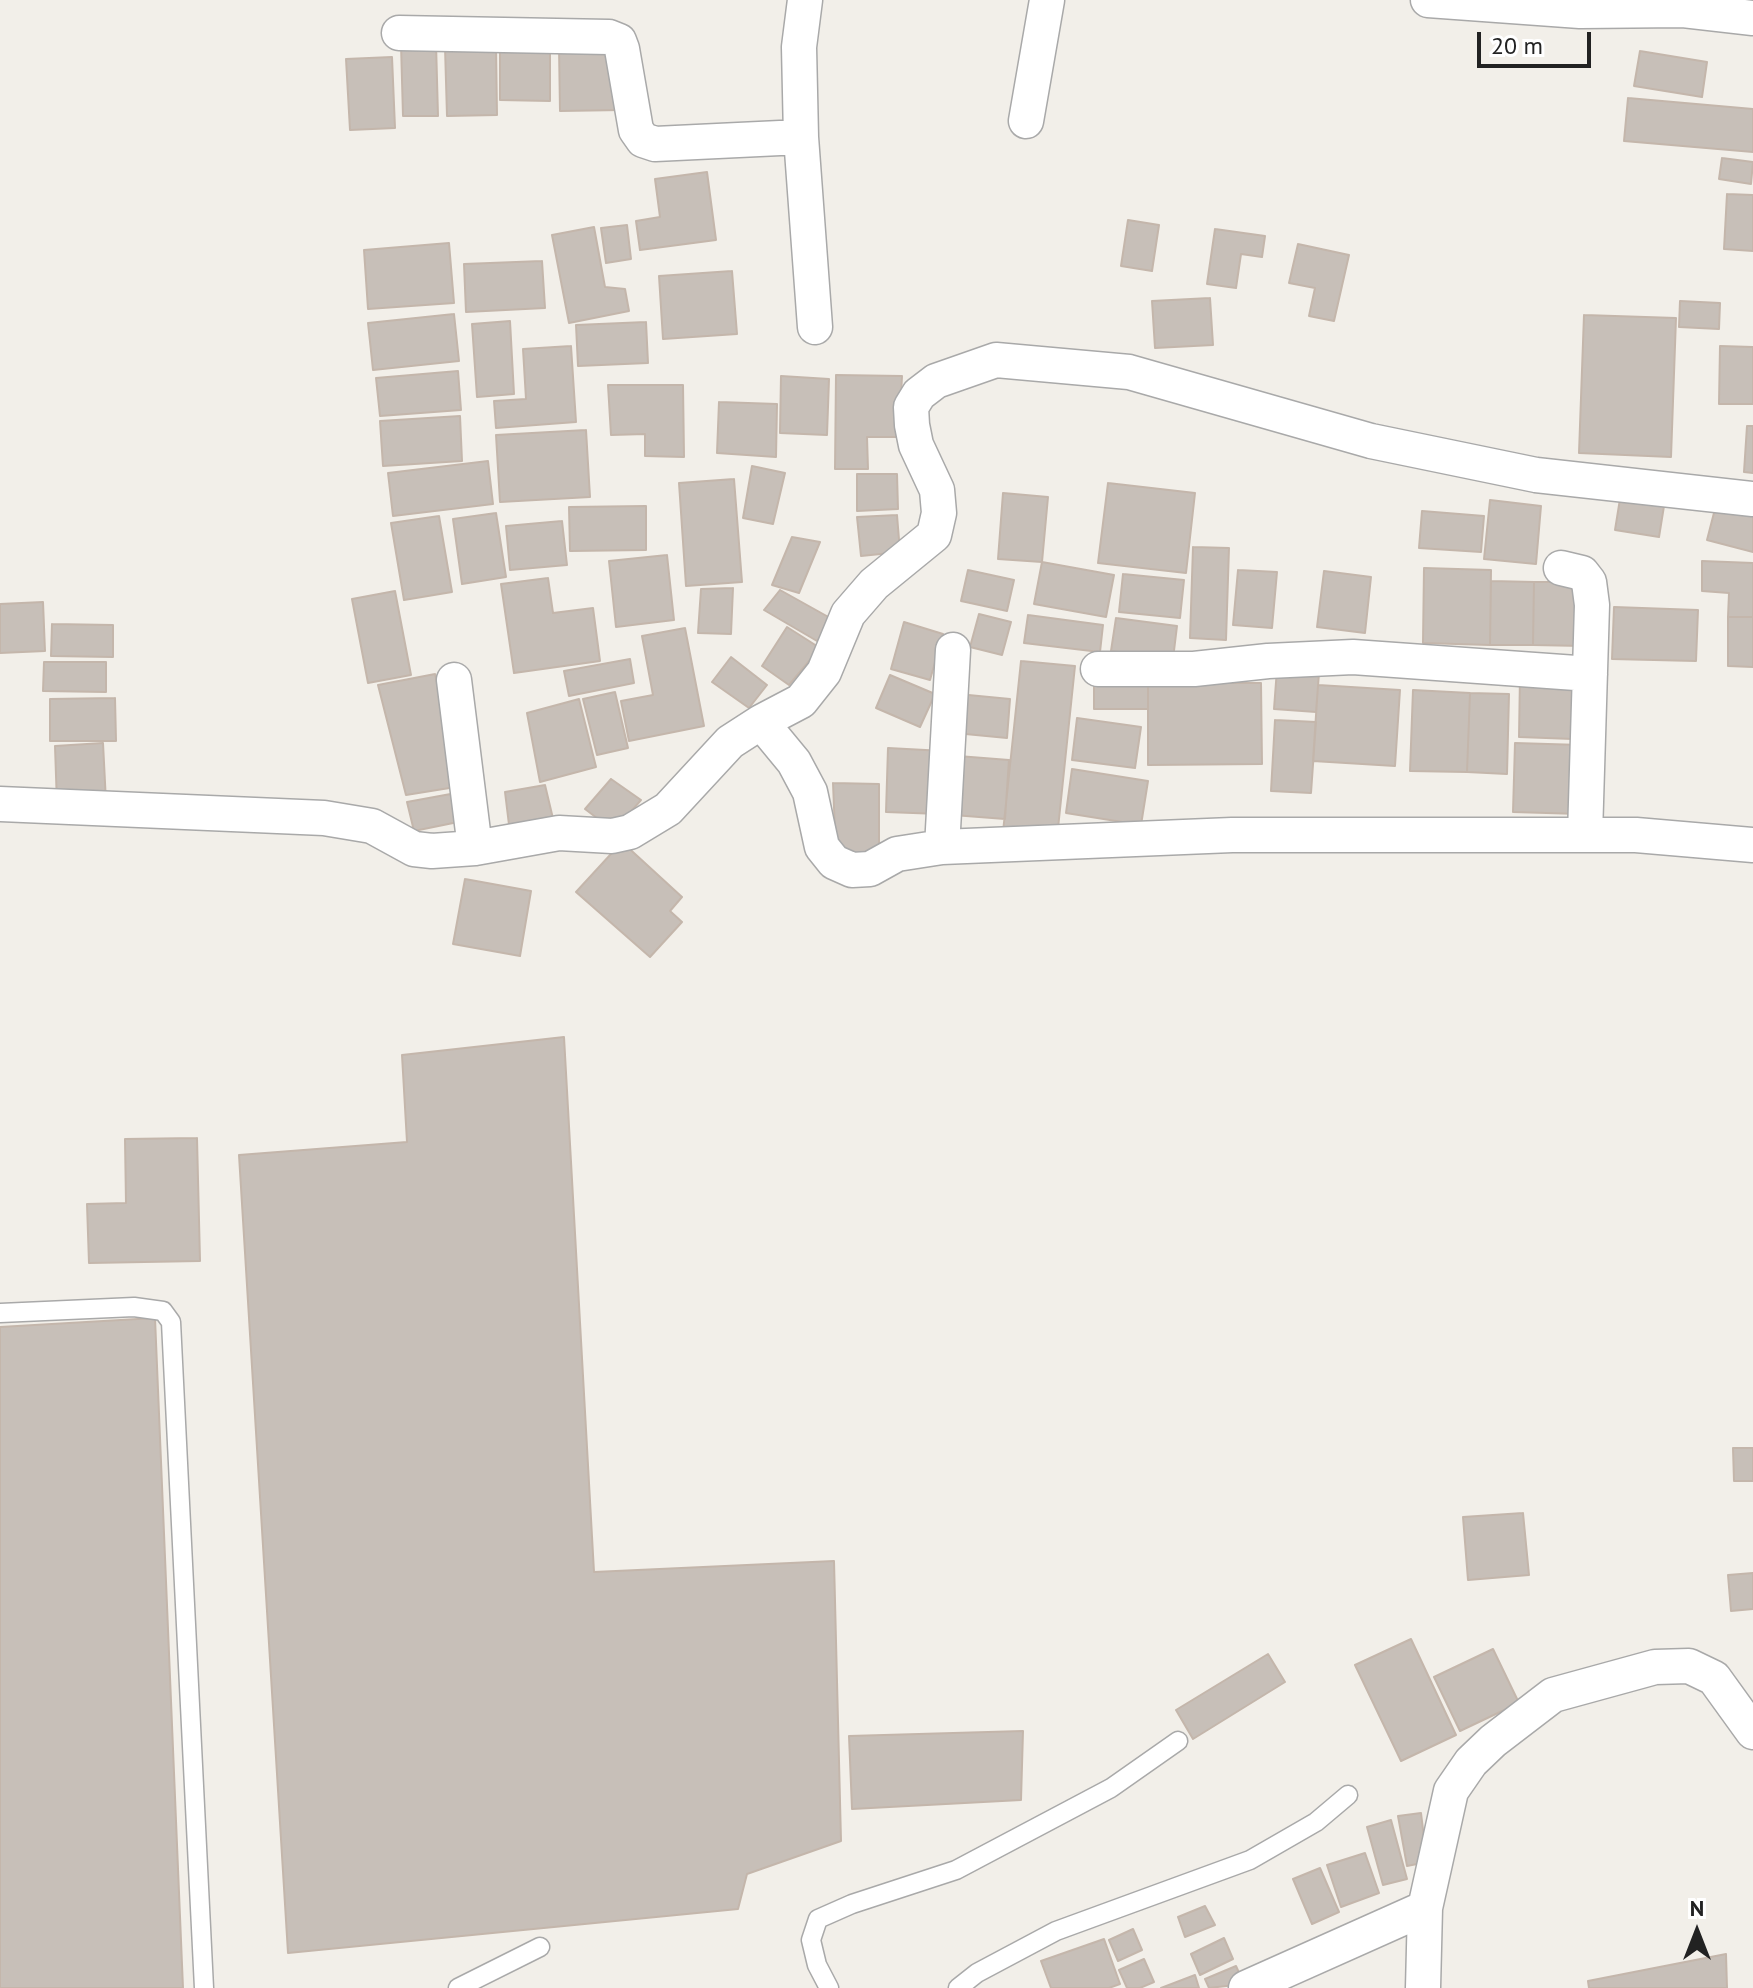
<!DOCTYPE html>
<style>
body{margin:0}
#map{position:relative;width:1753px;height:1988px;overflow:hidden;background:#f2efe9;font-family:"PT Sans",sans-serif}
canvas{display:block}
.north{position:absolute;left:1657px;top:1892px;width:80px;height:80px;-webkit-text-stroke:6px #fff;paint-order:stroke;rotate:0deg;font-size:22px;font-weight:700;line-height:32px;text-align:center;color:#222}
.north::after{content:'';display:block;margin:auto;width:28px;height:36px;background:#222;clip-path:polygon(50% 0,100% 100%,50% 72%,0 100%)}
.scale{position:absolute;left:1477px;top:32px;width:114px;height:36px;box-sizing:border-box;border:4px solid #222;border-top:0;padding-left:10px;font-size:24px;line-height:28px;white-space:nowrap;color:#222;-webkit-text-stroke:6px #fff;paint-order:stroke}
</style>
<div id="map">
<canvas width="1753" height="1988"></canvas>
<div class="north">N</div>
<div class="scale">20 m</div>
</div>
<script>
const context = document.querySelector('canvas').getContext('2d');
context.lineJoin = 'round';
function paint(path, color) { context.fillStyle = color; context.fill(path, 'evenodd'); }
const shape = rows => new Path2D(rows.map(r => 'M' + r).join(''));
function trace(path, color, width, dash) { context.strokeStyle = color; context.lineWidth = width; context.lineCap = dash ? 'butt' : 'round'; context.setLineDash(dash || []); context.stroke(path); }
const building = shape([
 [436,43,438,116,403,116,401,44,436,43],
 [496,46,497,115,447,116,445,47,496,46],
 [500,46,550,46,550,101,500,100,500,46],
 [559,46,620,48,622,110,560,111,559,46],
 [1640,51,1707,62,1702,97,1634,86,1640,51],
 [392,57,395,128,350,130,346,59,392,57],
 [1628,98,1753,109,1753,152,1624,141,1628,98],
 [1722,158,1753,162,1751,184,1719,179,1722,158],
 [707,172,716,240,640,250,636,221,660,217,655,179,707,172],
 [1727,194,1753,195,1753,251,1724,249,1727,194],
 [1128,220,1159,225,1152,271,1121,266,1128,220],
 [627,225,631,259,606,263,601,228,627,225],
 [594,227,605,287,625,289,629,311,569,323,552,235,594,227],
 [1215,229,1265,236,1262,257,1241,254,1236,288,1207,284,1215,229],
 [449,243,454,303,368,309,364,250,449,243],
 [1298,244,1349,255,1334,321,1309,316,1315,288,1289,283,1298,244],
 [542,261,545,308,466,312,464,264,542,261],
 [732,271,737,334,663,339,659,276,732,271],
 [1210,298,1213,345,1155,348,1152,301,1210,298],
 [1680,301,1720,303,1719,329,1679,327,1680,301],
 [454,314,459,361,373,370,368,323,454,314],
 [1584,315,1676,318,1671,457,1579,453,1584,315],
 [510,321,514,394,477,397,472,324,510,321],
 [646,322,648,363,578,366,576,325,646,322],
 [571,346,576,422,496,428,494,401,526,399,523,349,571,346],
 [1720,346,1753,347,1753,404,1719,404,1720,346],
 [458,371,461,410,380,416,376,378,458,371],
 [836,375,902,376,899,437,867,437,868,469,835,469,836,375],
 [781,376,829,379,827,435,780,433,781,376],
 [608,385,683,385,684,457,645,456,645,434,611,435,608,385],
 [719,402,777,404,776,457,717,453,719,402],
 [460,416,462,461,383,466,380,421,460,416],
 [1747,426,1753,426,1753,473,1744,472,1747,426],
 [586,430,590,497,500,502,496,435,586,430],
 [488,461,493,504,393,516,388,473,488,461],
 [752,466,785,473,773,524,743,518,752,466],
 [857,474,897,474,898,509,857,511,857,474],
 [734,479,742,582,686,586,679,483,734,479],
 [1108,483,1195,493,1186,573,1098,563,1108,483],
 [1003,493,1048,497,1042,562,998,559,1003,493],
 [1620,499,1664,506,1659,537,1615,530,1620,499],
 [1490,500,1541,506,1536,564,1484,559,1490,500],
 [1716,505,1753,514,1753,552,1707,540,1716,505],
 [646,506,646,550,570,551,569,507,646,506],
 [1422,511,1484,516,1481,552,1419,548,1422,511],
 [496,513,506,577,462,584,453,519,496,513],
 [897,515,900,552,861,556,857,517,897,515],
 [439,516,452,592,404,600,391,523,439,516],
 [562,521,567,565,510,570,506,526,562,521],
 [792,537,820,542,799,593,772,585,792,537],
 [1193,547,1229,548,1226,640,1190,638,1193,547],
 [667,555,674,620,616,627,609,561,667,555],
 [1702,561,1753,563,1753,617,1728,617,1729,593,1702,591,1702,561],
 [1042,562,1114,575,1106,617,1034,604,1042,562],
 [1424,568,1491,570,1490,645,1423,643,1424,568],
 [968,570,1014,580,1007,611,961,601,968,570],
 [1238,570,1277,572,1272,628,1233,625,1238,570],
 [1324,571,1371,577,1365,633,1317,627,1324,571],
 [1123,574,1184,580,1180,618,1119,612,1123,574],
 [548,578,553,613,593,608,600,661,514,673,501,584,548,578],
 [1491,581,1534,582,1533,645,1490,645,1491,581],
 [1534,582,1584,582,1583,646,1533,645,1534,582],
 [733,588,731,634,698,633,701,589,733,588],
 [780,590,832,619,817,641,764,610,780,590],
 [395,591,411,675,368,683,352,599,395,591],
 [43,602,45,651,0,653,0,604,43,602],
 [1614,607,1698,610,1696,661,1612,659,1614,607],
 [979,614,1011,622,1002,655,970,647,979,614],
 [1028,615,1103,625,1100,652,1024,643,1028,615],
 [1728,617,1753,617,1753,667,1728,666,1728,617],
 [1116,618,1177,626,1173,659,1111,651,1116,618],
 [904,622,943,634,930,680,891,669,904,622],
 [52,624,113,625,113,657,51,656,52,624],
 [787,627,820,648,789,685,762,666,787,627],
 [685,628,704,726,629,741,621,701,653,695,642,636,685,628],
 [731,657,767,685,749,708,712,682,731,657],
 [630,659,634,683,569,696,564,671,630,659],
 [1021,661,1075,666,1057,838,1003,832,1021,661],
 [44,662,106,662,106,692,43,691,44,662],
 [1277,669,1319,673,1316,712,1274,709,1277,669],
 [435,674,462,786,406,795,378,685,435,674],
 [890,675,935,694,920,727,876,708,890,675],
 [1229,675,1230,683,1261,683,1262,764,1148,765,1148,686,1229,675],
 [1520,676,1574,678,1573,739,1519,737,1520,676],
 [1148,677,1148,709,1094,709,1094,678,1148,677],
 [1318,685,1400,690,1395,766,1313,761,1318,685],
 [1413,690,1470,693,1467,772,1410,771,1413,690],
 [615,692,628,748,597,755,583,699,615,692],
 [1470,693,1509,694,1507,774,1467,772,1470,693],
 [958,694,1010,699,1007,738,955,733,958,694],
 [115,698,116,741,50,741,50,699,115,698],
 [579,699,596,767,540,782,527,713,579,699],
 [1077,718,1141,727,1135,768,1072,760,1077,718],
 [1275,720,1316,722,1311,793,1271,791,1275,720],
 [103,743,106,802,57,805,55,746,103,743],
 [1515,743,1581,745,1580,814,1513,812,1515,743],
 [888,748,944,751,940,814,886,812,888,748],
 [958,756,1009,760,1005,819,953,815,958,756],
 [1072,769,1148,781,1141,825,1066,813,1072,769],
 [611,779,641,800,614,831,585,809,611,779],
 [833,783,879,784,879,857,836,856,833,783],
 [545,785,555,827,510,833,505,792,545,785],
 [456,793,463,821,414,831,407,802,456,793],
 [622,842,682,897,670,911,682,922,650,957,576,892,622,842],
 [465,879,531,891,520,956,453,944,465,879],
 [564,1037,594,1572,834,1561,841,1841,747,1874,738,1909,288,1953,239,1155,407,1142,402,1055,564,1037],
 [197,1138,200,1261,89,1263,87,1204,126,1203,125,1139,197,1138],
 [155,1318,183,1988,0,1988,0,1327,155,1318],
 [1733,1448,1753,1448,1753,1481,1734,1481,1733,1448],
 [1523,1513,1529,1575,1468,1580,1463,1517,1523,1513],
 [1753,1573,1753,1609,1731,1611,1728,1575,1753,1573],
 [1411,1639,1456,1735,1401,1761,1355,1665,1411,1639],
 [1493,1649,1519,1703,1460,1731,1434,1677,1493,1649],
 [1268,1654,1285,1682,1193,1739,1176,1710,1268,1654],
 [1023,1731,1021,1800,852,1809,849,1736,1023,1731],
 [1421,1813,1427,1862,1407,1866,1398,1816,1421,1813],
 [1391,1820,1407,1879,1383,1885,1367,1827,1391,1820],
 [1365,1853,1379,1893,1341,1907,1327,1865,1365,1853],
 [1320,1868,1339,1912,1312,1924,1293,1879,1320,1868],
 [1205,1906,1215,1925,1185,1937,1178,1917,1205,1906],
 [1133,1929,1142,1950,1118,1961,1109,1940,1133,1929],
 [1224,1938,1233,1959,1200,1975,1191,1954,1224,1938],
 [1104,1939,1120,1984,1109,1988,1051,1988,1041,1961,1104,1939],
 [1726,1954,1727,1988,1589,1988,1588,1981,1726,1954],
 [1144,1959,1154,1982,1140,1988,1127,1988,1119,1970,1144,1959],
 [1236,1966,1244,1984,1209,1988,1205,1979,1236,1966],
 [1195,1975,1199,1988,1161,1988,1195,1975]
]);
paint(building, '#c7bfb8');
trace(building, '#c4b6ab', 2);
const lane = shape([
 [0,1313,134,1307,163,1311,171,1322,204,1988],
 [458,1988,540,1947],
 [829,1988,817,1965,811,1940,818,1919,852,1904,956,1870,1111,1788,1178,1741],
 [958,1988,977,1973,1056,1931,1250,1860,1316,1822,1348,1795]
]);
const street = shape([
 [805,0,799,47,801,137,815,327],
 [1428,0,1580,11,1683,10,1753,18],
 [399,33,609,37,619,41,622,49,636,130,643,140,655,144,801,137],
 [1026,121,1047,0],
 [1561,568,1582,573,1589,582,1592,605,1585,835],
 [1098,669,1194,669,1268,661,1353,657,1590,674],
 [454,680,475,848],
 [761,722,801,701,824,672,848,614,874,584,934,535,939,513,937,490,916,445,912,425,911,407,919,394,936,381,996,360,1129,372,1371,441,1536,475,1753,499],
 [0,804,324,818,372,826,414,849,432,851,475,848,559,833,612,836,630,832,668,809,730,742,761,722,794,762,810,792,822,847,834,862,852,870,870,869,897,854,942,847,1232,835,1636,835,1753,845],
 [942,847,953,650],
 [1246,1988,1425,1908,1451,1791,1471,1762,1493,1741,1553,1695,1655,1667,1689,1666,1714,1678,1753,1732],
 [1423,1988,1425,1908]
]);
trace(lane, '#a9a9a9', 21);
trace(street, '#a9a9a9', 37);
trace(lane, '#fff', 18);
trace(street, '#fff', 34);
</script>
